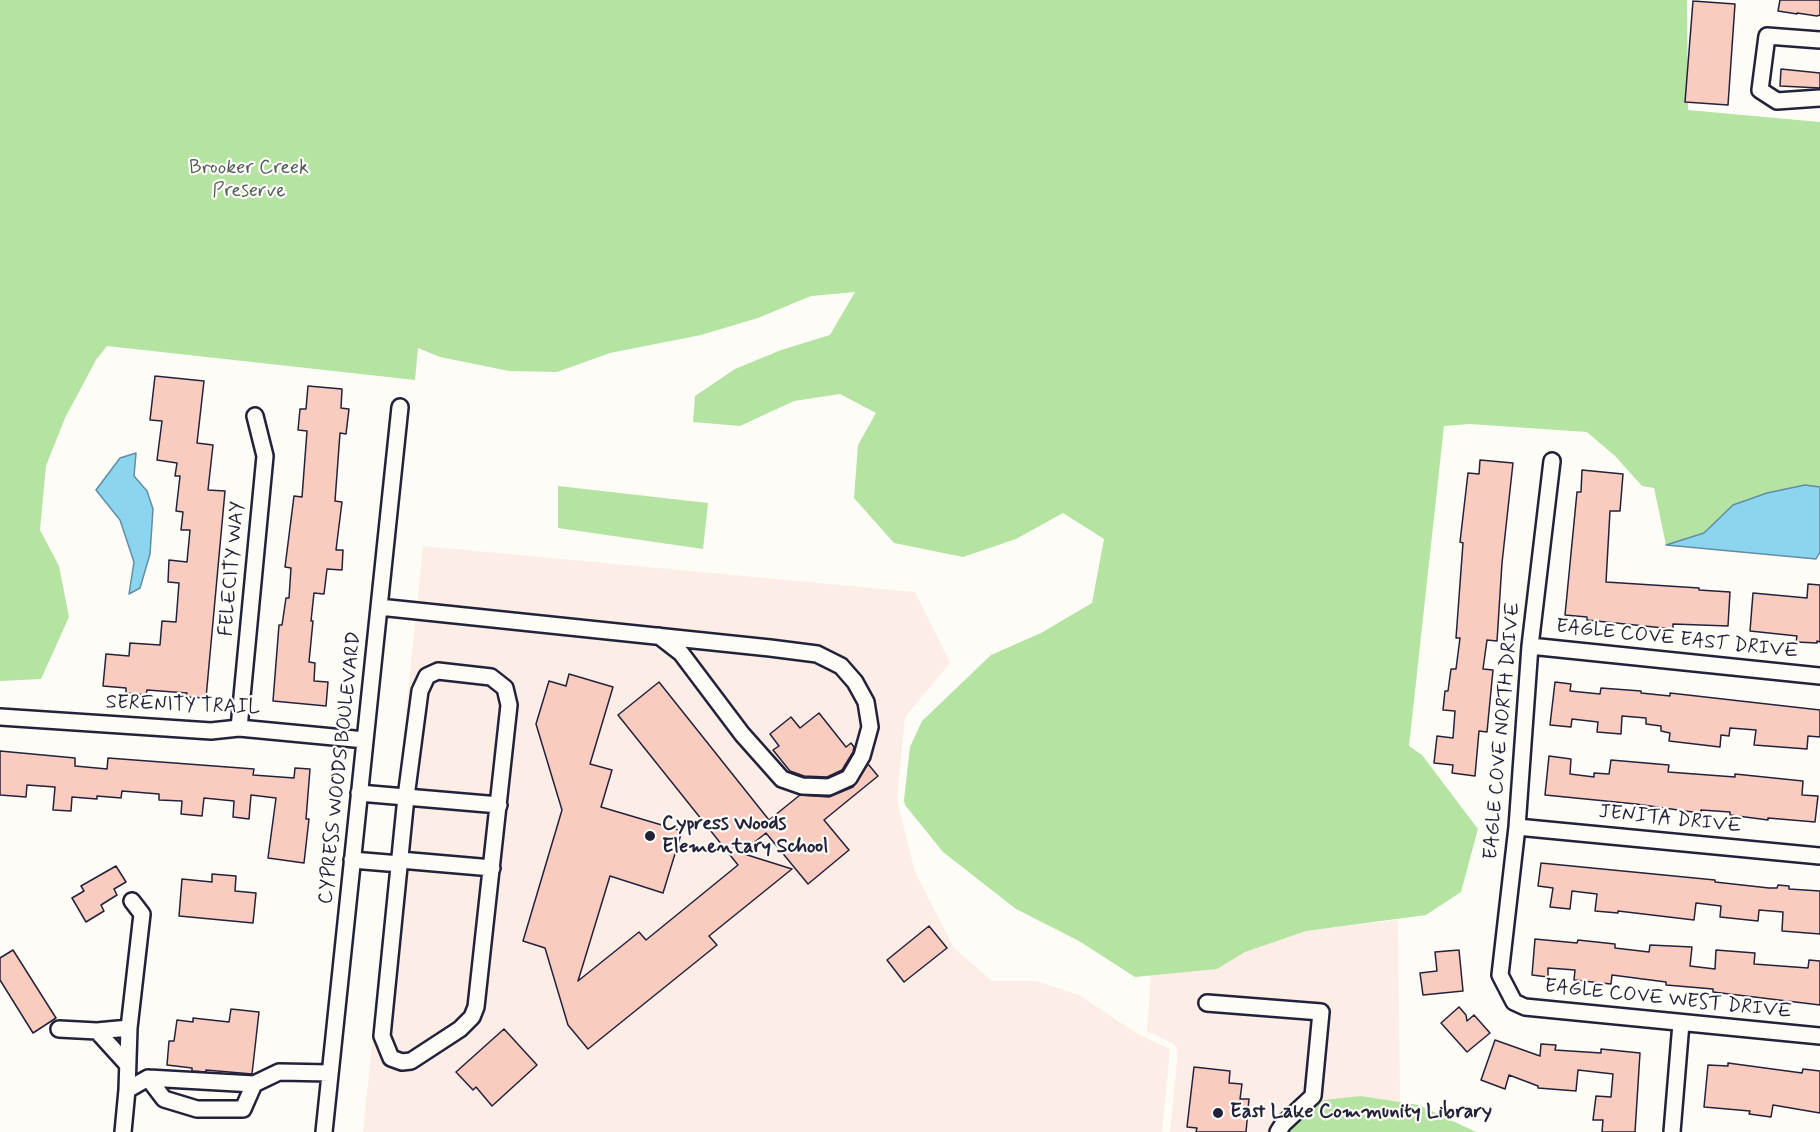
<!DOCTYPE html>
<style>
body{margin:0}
canvas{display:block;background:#fdfcf7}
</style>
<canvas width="1820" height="1132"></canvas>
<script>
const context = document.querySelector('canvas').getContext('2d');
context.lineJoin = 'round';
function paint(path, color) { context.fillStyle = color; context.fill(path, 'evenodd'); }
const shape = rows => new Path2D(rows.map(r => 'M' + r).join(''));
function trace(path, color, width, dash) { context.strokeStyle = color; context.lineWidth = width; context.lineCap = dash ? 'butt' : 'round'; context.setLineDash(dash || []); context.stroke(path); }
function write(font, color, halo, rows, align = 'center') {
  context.font = font + ' Mynerve,sans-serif'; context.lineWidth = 4.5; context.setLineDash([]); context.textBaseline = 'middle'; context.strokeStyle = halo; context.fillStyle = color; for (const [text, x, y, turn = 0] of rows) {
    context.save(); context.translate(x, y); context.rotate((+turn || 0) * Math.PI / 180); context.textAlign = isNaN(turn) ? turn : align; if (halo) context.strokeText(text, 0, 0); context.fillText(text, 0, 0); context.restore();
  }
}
paint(shape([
 [423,546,915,592,950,663,905,717,897,800,915,872,954,948,992,981,1036,981,1079,995,1136,1033,1170,1049,1162,1132,363,1132],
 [1398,920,1400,1102,1361,1096,1283,1132,1170,1132,1178,1050,1174,1044,1147,1031,1151,975,1217,969,1245,952,1306,931]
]), '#fcede6');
paint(shape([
 [0,0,1687,0,1688,110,1820,122,1820,487,1805,485,1767,493,1733,505,1704,533,1666,545,1654,488,1642,486,1615,456,1587,432,1470,424,1444,426,1409,746,1422,755,1478,829,1461,892,1426,915,1306,931,1245,952,1217,969,1135,977,1079,941,1016,909,943,852,905,805,904,800,910,747,922,721,991,655,1041,633,1092,603,1104,539,1063,513,1016,539,963,557,894,543,854,498,858,445,876,413,840,394,794,401,740,426,693,422,695,396,735,369,781,350,830,335,855,292,811,296,758,318,701,335,610,353,557,372,509,371,440,357,418,348,415,380,107,346,96,360,65,418,46,466,40,530,59,566,69,617,41,679,0,681],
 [558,486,708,503,703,549,558,528],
 [1361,1096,1419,1105,1476,1132,1283,1132,1324,1100]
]), '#b5e3a1');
const water = shape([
 [136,453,134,476,147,491,153,509,150,554,140,588,129,594,134,562,120,520,96,490,120,458,136,453],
 [1805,485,1820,487,1820,552,1816,559,1666,545,1704,533,1733,505,1767,493,1805,485]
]);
paint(water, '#8cd5ee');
trace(water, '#628da6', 1.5);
const building = shape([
 [1780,0,1820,0,1820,15,1817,16,1797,13,1797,14,1778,11,1780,0],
 [1693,1,1735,4,1728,105,1685,102,1693,1],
 [1781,69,1820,73,1820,88,1780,86,1781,69],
 [155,376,204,381,197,443,213,445,208,490,225,491,206,698,186,697,187,693,147,690,146,695,126,693,126,688,103,686,106,654,129,656,130,643,160,645,162,621,176,622,179,583,168,582,169,560,187,562,190,530,181,530,183,512,176,511,180,476,175,476,177,463,157,460,162,421,150,420,155,376],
 [308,386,342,389,341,408,349,409,346,434,340,433,335,501,342,502,336,550,343,550,342,570,327,569,324,594,314,593,311,621,313,621,309,662,315,663,314,681,328,682,326,706,273,701,279,625,282,625,286,598,289,598,291,568,285,567,294,496,302,497,307,431,298,430,300,409,306,409,308,386],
 [1480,460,1513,463,1502,563,1497,641,1487,640,1483,669,1493,670,1487,732,1479,731,1475,776,1452,773,1453,765,1434,763,1437,736,1453,738,1455,711,1443,710,1445,691,1448,691,1451,669,1456,669,1460,638,1456,638,1463,543,1460,542,1468,473,1479,474,1480,460],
 [1582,470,1623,474,1620,511,1610,511,1606,582,1699,588,1699,590,1730,592,1728,626,1673,624,1673,629,1587,620,1587,617,1565,615,1577,492,1581,492,1582,470],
 [1808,584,1820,585,1820,642,1817,641,1817,643,1796,642,1797,636,1750,631,1753,593,1807,598,1808,584],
 [569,674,613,687,590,764,612,770,601,807,682,831,663,893,610,876,578,981,639,932,646,940,738,865,618,715,659,682,769,820,800,795,829,797,853,787,868,764,878,776,824,820,849,850,808,884,766,833,741,853,792,869,709,936,717,945,588,1049,568,1025,545,948,523,941,562,810,536,724,549,681,566,686,569,674],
 [1555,682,1571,684,1570,691,1600,694,1601,688,1641,691,1641,693,1670,696,1670,693,1820,710,1820,737,1808,736,1807,749,1754,745,1756,730,1730,728,1729,736,1721,735,1720,747,1669,741,1670,733,1661,731,1661,726,1646,724,1646,718,1622,716,1621,734,1597,732,1598,722,1572,719,1571,727,1550,725,1555,682],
 [819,713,846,747,851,743,854,747,853,752,842,770,827,777,804,776,790,771,773,750,779,746,770,734,791,717,800,728,819,713],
 [0,751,75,758,75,766,107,769,108,758,254,769,253,775,294,778,295,768,310,769,306,819,309,819,304,863,268,858,276,798,251,795,249,819,233,817,234,801,204,798,202,816,181,814,182,801,159,800,159,794,122,791,121,798,97,796,97,799,72,797,71,811,53,810,55,787,27,785,26,797,0,795,0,751],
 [1549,756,1571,759,1570,774,1594,777,1594,773,1609,774,1611,760,1669,765,1668,772,1735,777,1735,774,1803,781,1802,795,1818,796,1815,822,1768,818,1768,820,1730,815,1730,812,1701,810,1701,813,1685,811,1636,804,1545,795,1549,756],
 [1541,863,1715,880,1715,882,1769,888,1777,888,1778,885,1789,886,1789,889,1820,891,1820,934,1782,931,1783,912,1759,910,1758,921,1720,917,1721,906,1696,903,1694,920,1618,911,1618,913,1595,911,1597,894,1572,891,1570,909,1550,907,1553,888,1538,886,1541,863],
 [116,866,126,882,114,889,117,895,101,905,104,911,86,922,72,898,84,891,81,886,116,866],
 [212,874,236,876,235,891,256,893,253,923,179,916,182,879,212,882,212,874],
 [929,926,947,948,904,982,887,960,929,926],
 [1535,939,1577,943,1578,940,1615,944,1615,948,1649,952,1650,945,1692,947,1690,966,1715,969,1716,950,1755,953,1754,964,1808,968,1809,960,1820,961,1820,1005,1713,992,1713,989,1666,985,1666,982,1612,975,1611,984,1574,980,1575,970,1548,968,1548,977,1532,975,1535,939],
 [13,950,56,1018,33,1033,0,980,0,958,13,950],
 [1459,950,1463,991,1423,995,1420,973,1437,971,1435,952,1459,950],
 [1459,1007,1466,1015,1467,1021,1474,1015,1490,1033,1467,1052,1441,1023,1459,1007],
 [231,1009,259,1012,252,1074,206,1070,206,1072,192,1071,192,1068,167,1065,169,1041,174,1041,177,1020,193,1022,193,1018,229,1022,231,1009],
 [504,1029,537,1065,492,1106,476,1087,473,1090,456,1072,504,1029],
 [1495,1040,1540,1056,1541,1044,1556,1045,1555,1050,1601,1053,1601,1049,1640,1053,1635,1132,1602,1132,1603,1120,1593,1120,1596,1096,1611,1097,1613,1074,1578,1070,1576,1091,1538,1088,1538,1086,1509,1075,1505,1089,1481,1080,1495,1040],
 [1728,1063,1802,1073,1803,1069,1820,1071,1820,1113,1773,1105,1771,1117,1749,1114,1750,1111,1704,1107,1708,1065,1728,1066,1728,1063],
 [1194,1067,1230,1071,1229,1083,1242,1084,1240,1099,1249,1099,1246,1132,1196,1132,1197,1128,1187,1127,1194,1067]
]);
paint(building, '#facbbf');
trace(building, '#22223b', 1.5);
const minor = shape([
 [1820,40,1767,36,1760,90,1777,101,1820,98],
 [1552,461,1530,646,1517,827,1500,975,1514,1002,1525,1007,1820,1036],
 [379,607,770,648,817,654,841,666,855,682,866,702,870,727,862,756,849,778,829,787,802,786,782,779,742,734,681,653,659,636],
 [1530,646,1820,676],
 [438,671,491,677,505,688,509,705,476,1007,472,1017,460,1029,411,1061,402,1062,391,1058,382,1036,406,797,420,691,427,676,438,671],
 [0,717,211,731,239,728,365,740],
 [239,728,265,456,255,416],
 [359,793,499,805],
 [1517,827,1820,856],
 [352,860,400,864],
 [400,860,492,868],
 [1207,1003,1321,1012,1313,1096,1283,1124,1278,1132],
 [59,1029,97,1031],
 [126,1063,97,1031,129,1028],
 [148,1078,164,1099,197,1109,243,1109,254,1084],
 [127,1090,129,1028,142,914,132,901],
 [123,1132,127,1090,148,1078,254,1084,279,1072,330,1073],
 [324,1132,400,407],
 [1672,1132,1681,1023]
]);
trace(minor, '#22223b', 20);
trace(minor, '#fdfcf7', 15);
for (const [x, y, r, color] of [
 [650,836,6,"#22223b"],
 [1218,1113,6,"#22223b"]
]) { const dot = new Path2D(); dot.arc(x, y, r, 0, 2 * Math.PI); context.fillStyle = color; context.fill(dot); trace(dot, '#fdfcf7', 2); }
write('20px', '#4e5c5a', '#fdfcf7', [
 ["Brooker Creek",249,169],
 ["Preserve",249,192]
]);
write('20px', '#22223b', '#fdfcf7', [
 ["FELECITY WAY",233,569,-85],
 ["EAGLE COVE EAST DRIVE",1677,640,6],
 ["SERENITY TRAIL",183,706,2],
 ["EAGLE COVE NORTH DRIVE",1503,731,-85],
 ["CYPRESS WOODS BOULEVARD",341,768,-84],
 ["JENITA DRIVE",1670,820,6],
 ["EAGLE COVE WEST DRIVE",1668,1000,6]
]);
write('bold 20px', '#22223b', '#fdfcf7', [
 ["Cypress Woods",662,825],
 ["Elementary School",662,848],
 ["East Lake Community Library",1230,1113]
], 'left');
</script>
